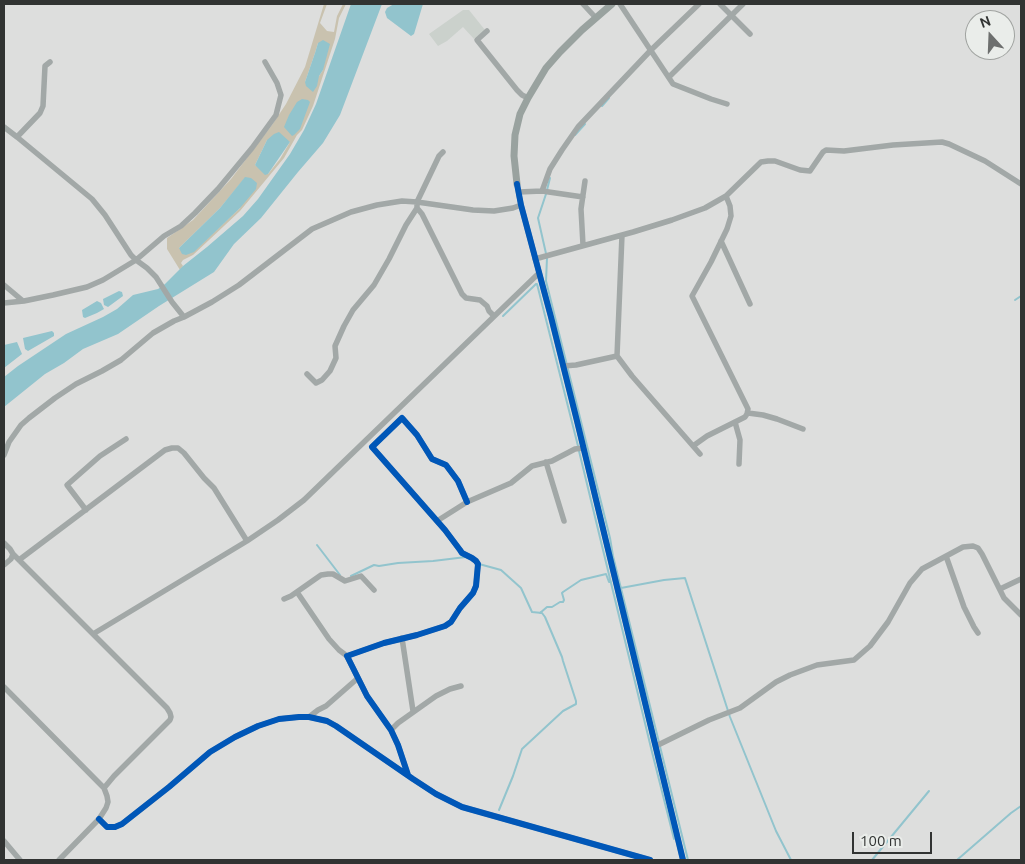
<!DOCTYPE html>
<style>
body{margin:0}
#map{position:relative;width:1025px;height:864px;overflow:hidden;background:#dddedd;font-family:Ubuntu,sans-serif}
canvas{display:block}
.frame{position:absolute;inset:0;border:5px solid #313332;pointer-events:none}
.north{position:absolute;left:965px;top:10px;width:50px;height:50px;box-sizing:border-box;background:#eaedea;border:1px solid #a0a3a0;border-radius:50%;rotate:340deg;font-size:14px;font-weight:700;line-height:20px;text-align:center;color:#313332}
.north::after{content:'';display:block;margin:auto;width:18px;height:22px;background:#6d6f6e;clip-path:polygon(50% 0,100% 100%,50% 72%,0 100%)}
.scale{position:absolute;left:852px;top:832px;width:80px;height:22px;box-sizing:border-box;border:2px solid #313332;border-top:0;padding-left:6px;font-size:15px;line-height:18px;white-space:nowrap;color:#313332;-webkit-text-stroke:4px #eaedea;paint-order:stroke}
</style>
<div id="map">
<canvas width="1025" height="864"></canvas>
<div class="frame"></div>
<div class="north">N</div>
<div class="scale">100 m</div>
</div>
<script>
const context = document.querySelector('canvas').getContext('2d');
context.lineJoin = 'round';
function paint(path, color) { context.fillStyle = color; context.fill(path, 'evenodd'); }
const shape = rows => new Path2D(rows.map(r => 'M' + r).join(''));
function trace(path, color, width, dash) { context.strokeStyle = color; context.lineWidth = width; context.lineCap = dash ? 'butt' : 'round'; context.setLineDash(dash || []); context.stroke(path); }
paint(shape([
 [463,10,469,10,485,30,474,39,463,27,447,41,438,46,429,34]
]), '#cbd1cc');
paint(shape([
 [324,4,327,4,320,23,327,31,334,32,337,16,343,4,346,4,339,18,335,39,313,106,302,130,297,135,284,158,240,211,193,255,183,260,181,263,183,266,180,270,167,249,167,238,193,220,231,179,272,125,286,104,305,67],
 [318,43,323,70,319,76,305,82,315,53],
 [267,140,290,142,280,159,268,174,255,165],
 [245,178,240,208,194,251,179,248,220,208]
]), '#c9c2af');
paint(shape([
 [351,4,382,4,340,115,323,143,298,172,261,218,234,244,214,272,159,306,118,334,83,349,64,363,45,374,4,407,4,377,18,366,66,334,103,317,117,309,133,295,158,289,165,284,183,266,207,247,243,216,258,199,290,154,304,130,316,104],
 [394,4,423,4,414,34,411,36,387,18,385,12,387,8],
 [323,40,330,44,323,70,319,76,317,86,313,92,306,86,305,82,315,53,318,43],
 [302,99,308,100,310,102,300,129,294,135,292,136,284,127,289,115,297,102],
 [279,132,290,142,268,174,265,175,255,165,267,140,274,134],
 [245,177,251,178,257,183,256,189,240,208,194,252,186,255,182,254,179,248,220,208],
 [119,291,122,292,123,296,108,307,104,305,103,299],
 [97,301,101,303,104,309,97,313,85,318,83,317,82,310],
 [52,331,54,333,54,336,28,351,25,349,23,338],
 [17,342,22,354,4,368,4,345]
]), '#92c4cd');
trace(shape([
 [602,106,609,98],
 [575,135,585,124],
 [550,178,546,194,538,218,547,258,546,281,610,538,613,556,688,860],
 [1015,300,1021,296],
 [503,316,536,284,537,284,578,446],
 [579,451,652,752,674,839],
 [317,545,340,575],
 [479,564,501,570,521,588,532,612,542,613,545,617,562,657,563,661,576,701,576,704,563,711,522,749,513,776,499,810],
 [351,576,374,565,379,566,398,563,433,561,466,557],
 [621,588,664,580,685,578,730,717,776,831,791,860],
 [540,613,547,607,552,607,560,602,563,602,564,600,562,593,563,592,581,580,606,574,609,582,611,582],
 [872,860,929,791],
 [957,860,1011,813,1021,806]
]), '#92c4cd', 2);
trace(shape([
 [583,4,596,18],
 [620,4,673,84,711,99,727,104],
 [720,4,750,34],
 [487,31,477,40,517,90,522,95,528,98],
 [50,62,45,66,43,106,40,113,17,137,92,199,105,215,131,255,136,260,147,268,156,277,172,302,184,317],
 [669,77,743,4],
 [4,127,17,137],
 [517,184,521,205,551,317,577,421,683,860],
 [542,191,550,169,562,150,578,127,651,50,699,4],
 [519,192,542,191,583,197],
 [417,208,422,214,462,294,466,298,480,300,487,306,489,311,494,316],
 [622,235,617,356,632,376,700,454],
 [721,241,750,304],
 [583,245,581,209,585,181],
 [535,259,633,232,672,220,705,208,726,196,761,162,768,161,775,161,800,170,810,171,823,152,826,150,844,151,893,145,942,142,949,144,985,161,1021,184],
 [4,285,23,301],
 [4,303,24,301,53,295,87,287,103,280,136,260,164,236,181,226,195,213,218,189,252,148,276,115,281,95,277,83,265,62],
 [563,366,576,365,617,356],
 [307,374,316,383,322,380,330,371,336,358,335,346,344,326,353,310,374,285,389,259,406,225,417,208,417,202,439,156,443,152],
 [748,413,763,415,777,419,803,429],
 [735,422,740,440,739,464],
 [693,446,707,436,745,417,747,414,748,409,692,296,711,262,727,229,731,216,730,206,726,196],
 [4,455,9,442,21,425,29,418,55,398,76,384,102,371,121,360,153,333,174,321,184,317,212,302,239,285,312,229,351,212,377,205,402,201,417,202,473,210,494,211,513,208,521,205],
 [546,462,564,521],
 [86,510,67,485,100,456,126,439],
 [437,521,467,502,511,483,532,466,552,461,575,449,583,448],
 [4,543,10,549,13,554,167,708,170,713,171,717,170,720,114,776,104,788],
 [946,556,964,607,974,627,978,633],
 [19,560,165,450,172,448,178,448,184,453,204,478,214,488,247,541],
 [4,565,11,559,13,554],
 [1000,589,1021,579],
 [297,592,329,639,339,650,347,656],
 [284,599,291,596,321,575,328,574,333,574,345,581,361,576,374,590],
 [93,634,247,541,278,520,304,500,539,273],
 [402,638,413,711],
 [4,687,104,788,107,796,108,802,106,808,99,819,59,860],
 [309,717,318,710,326,706,358,678],
 [391,730,398,723,436,696,450,689,461,686],
 [656,746,709,720,740,708,776,682,790,675,817,665,854,660,870,646,888,622,910,583,922,569,963,547,973,546,978,548,982,554,1004,598,1021,615],
 [408,775,398,745,391,730,367,696,347,656,384,643,417,635,445,626,451,622,460,608,473,593,476,586,478,564,476,561,472,558,462,553,460,550,445,530,372,447,402,418,417,435,432,459,446,465,458,481,467,502],
 [99,819,107,827,115,827,122,824,169,787,210,752,235,737,258,726,279,719,299,717,309,717,327,721,336,726,413,779,436,794,462,807,650,860],
 [4,841,20,860]
]), '#a2a8a7', 5.5);
trace(shape([
 [517,184,514,156,515,135,520,114,528,98,546,68,560,52,582,30,612,4]
]), '#99a29f', 7);
trace(shape([
 [517,184,521,205,551,317,577,421,683,860],
 [408,775,398,745,391,730,367,696,347,656,384,643,417,635,445,626,451,622,460,608,473,593,476,586,478,564,476,561,472,558,462,553,460,550,445,530,372,447,402,418,417,435,432,459,446,465,458,481,467,502],
 [99,819,107,827,115,827,122,824,169,787,210,752,235,737,258,726,279,719,299,717,309,717,327,721,336,726,413,779,436,794,462,807,650,860]
]), '#0057b8', 6);
</script>
